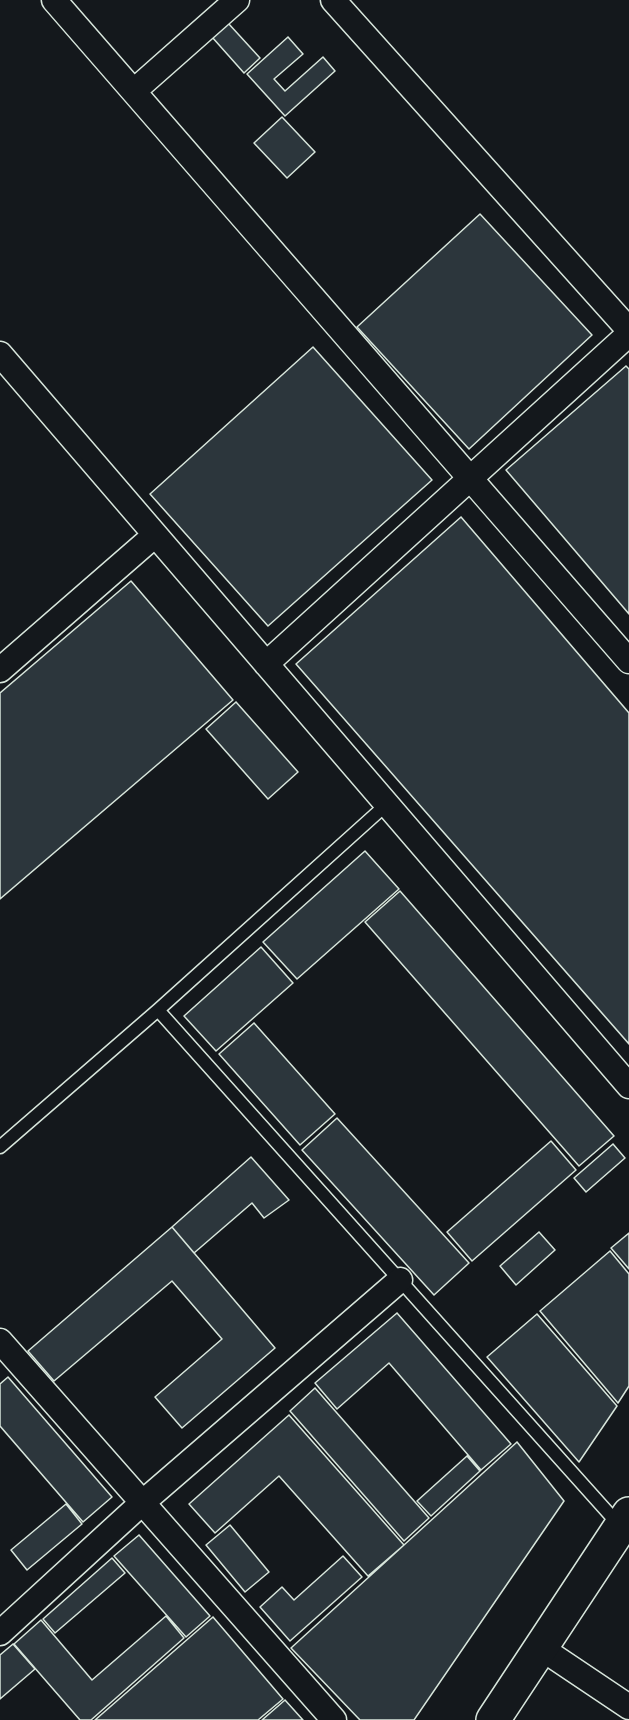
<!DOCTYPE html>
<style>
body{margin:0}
canvas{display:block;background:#14181c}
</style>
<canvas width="629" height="1720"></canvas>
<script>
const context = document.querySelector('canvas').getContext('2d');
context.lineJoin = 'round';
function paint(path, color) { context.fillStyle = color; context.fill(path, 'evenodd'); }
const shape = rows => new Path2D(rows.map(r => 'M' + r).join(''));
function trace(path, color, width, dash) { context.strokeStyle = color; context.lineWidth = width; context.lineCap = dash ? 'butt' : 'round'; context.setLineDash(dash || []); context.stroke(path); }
const building = shape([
 [228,23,260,58,244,73,212,37,228,23],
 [288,37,303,54,274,79,285,91,323,57,335,71,285,116,247,74,288,37],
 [282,117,315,152,287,178,254,143,282,117],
 [480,214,592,335,469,449,357,327,480,214],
 [313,347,432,480,268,626,150,494,313,347],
 [626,366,629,369,629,614,506,470,626,366],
 [461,517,629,713,629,1044,296,664,461,517],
 [131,581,233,700,0,899,0,693,131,581],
 [236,702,298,772,268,799,206,729,236,702],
 [365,851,399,889,297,979,263,942,365,851],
 [400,891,614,1136,579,1166,365,922,400,891],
 [261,947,293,983,216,1051,184,1016,261,947],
 [254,1023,335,1114,300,1145,219,1054,254,1023],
 [337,1118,469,1263,434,1295,302,1150,337,1118],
 [551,1141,576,1170,472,1261,447,1232,551,1141],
 [613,1144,625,1158,586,1192,574,1178,613,1144],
 [251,1157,289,1200,264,1218,252,1203,194,1253,172,1227,251,1157],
 [172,1227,275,1348,182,1428,155,1397,222,1339,172,1281,54,1381,28,1351,172,1227],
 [539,1232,555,1250,516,1285,500,1266,539,1232],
 [629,1233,629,1269,611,1248,629,1233],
 [610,1251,629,1274,629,1386,618,1403,540,1311,610,1251],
 [397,1313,511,1444,481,1470,389,1363,337,1409,315,1383,397,1313],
 [537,1314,617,1406,579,1462,487,1357,537,1314],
 [8,1377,112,1497,83,1522,0,1426,0,1384,8,1377],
 [315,1388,429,1518,404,1541,290,1411,315,1388],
 [289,1415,404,1545,368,1576,279,1476,215,1533,189,1504,289,1415],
 [517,1442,564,1501,414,1720,360,1720,291,1648,517,1442],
 [467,1456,480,1471,431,1516,417,1501,467,1456],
 [66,1504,82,1524,27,1570,11,1550,66,1504],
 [230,1525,269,1572,245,1592,206,1545,230,1525],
 [139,1535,210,1616,186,1637,114,1556,139,1535],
 [343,1556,362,1577,290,1641,260,1607,282,1587,294,1600,343,1556],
 [112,1558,125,1573,55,1633,43,1619,112,1558],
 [166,1616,184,1638,91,1720,80,1720,14,1644,41,1620,92,1680,166,1616],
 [213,1617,283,1699,258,1720,95,1720,213,1617],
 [13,1644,35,1669,0,1699,0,1655,13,1644],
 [285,1700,303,1720,262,1720,285,1700]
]);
paint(building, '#2c363c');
trace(building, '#d8e6dc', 1.5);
const service = shape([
 [158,1010,620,1526],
 [0,1147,158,1010,387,804]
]);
const minor = shape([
 [54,0,629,661],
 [333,0,629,330],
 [134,91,237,0],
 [0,354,629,1086],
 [266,664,629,334],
 [0,670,155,535],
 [0,1341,334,1720],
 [0,1633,142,1503,400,1280],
 [541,1648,629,1707]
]);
const primary = shape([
 [493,1720,629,1514]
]);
trace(service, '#d8e6dc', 15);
trace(minor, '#d8e6dc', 27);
trace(primary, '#d8e6dc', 36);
trace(service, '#14181c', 12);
trace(minor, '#14181c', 24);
trace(primary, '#14181c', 33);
</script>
